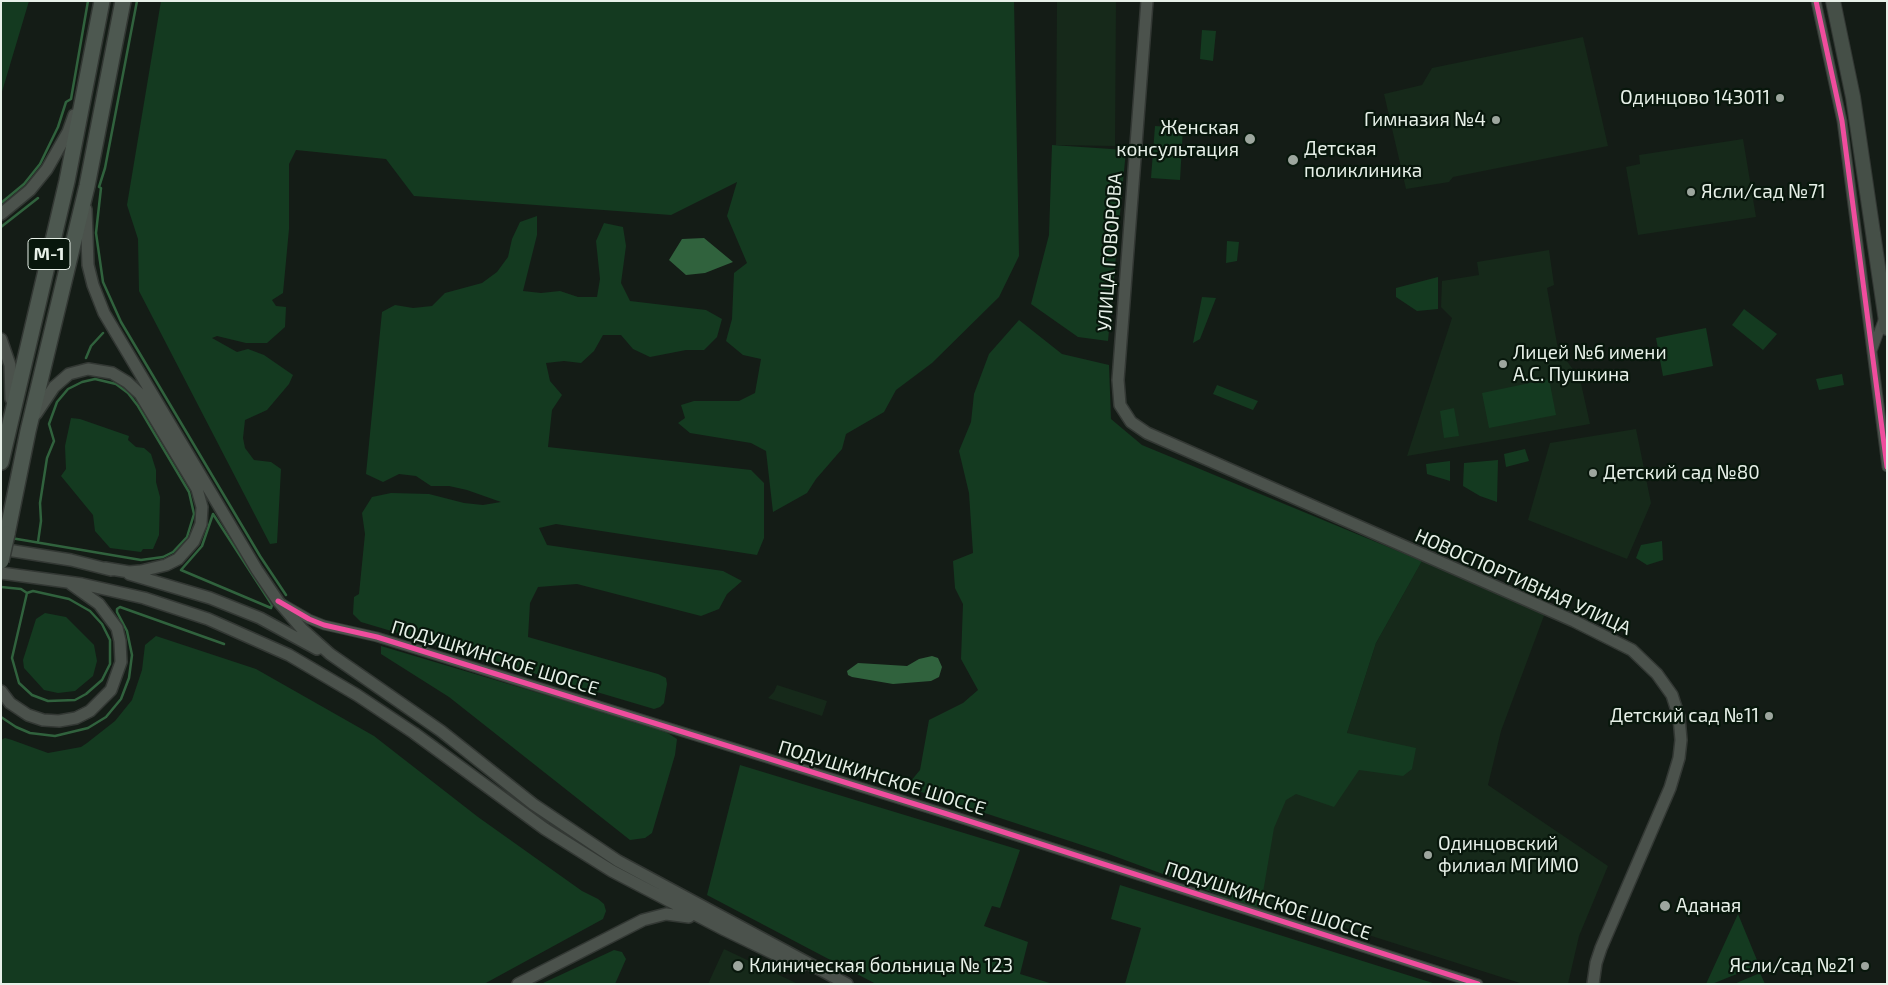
<!DOCTYPE html>
<meta charset="utf-8">
<style>
body{margin:0}
#map{position:relative;width:1888px;height:985px;overflow:hidden;background:#141c16;font-family:"Exo 2",sans-serif}
canvas{display:block}
.frame{position:absolute;inset:0;border:2px solid #e7f0e8;pointer-events:none}
</style>
<div id="map">
<canvas width="1888" height="985"></canvas>
<div class="frame"></div>
</div>
<script>
const context = document.querySelector('canvas').getContext('2d');
context.lineJoin = 'round';
function paint(path, color) { context.fillStyle = color; context.fill(path, 'evenodd'); }
const shape = rows => new Path2D(rows.map(r => 'M' + r).join(''));
function trace(path, color, width, dash) { context.strokeStyle = color; context.lineWidth = width; context.lineCap = dash ? 'butt' : 'round'; context.setLineDash(dash || []); context.stroke(path); }
function write(font, color, halo, rows, align = 'center') {
  context.font = font + ' "Exo 2",sans-serif'; context.lineWidth = 4.5; context.setLineDash([]); context.textBaseline = 'middle'; context.strokeStyle = halo; context.fillStyle = color; for (const [text, x, y, turn = 0] of rows) {
    context.save(); context.translate(x, y); context.rotate((+turn || 0) * Math.PI / 180); context.textAlign = isNaN(turn) ? turn : align; if (halo) context.strokeText(text, 0, 0); context.fillText(text, 0, 0); context.restore();
  }
}
paint(shape([
 [1057,1,1116,1,1115,146,1056,145],
 [1583,37,1608,146,1453,177,1449,182,1406,189,1384,94,1422,85,1432,68],
 [1743,139,1756,217,1638,235,1626,167,1640,164,1639,155],
 [1549,250,1554,285,1547,288,1558,349,1580,379,1590,424,1407,456,1452,318,1441,307,1442,281,1479,275,1477,262],
 [1636,429,1651,503,1627,559,1528,520,1550,443],
 [1422,561,1545,613,1501,731,1488,785,1608,866,1579,936,1568,984,1523,984,1258,900,1266,844,1284,795,1347,733,1376,643],
 [777,685,827,701,822,716,768,698,774,692],
 [724,949,798,984,708,984]
]), '#16291a');
paint(shape([
 [1,1,29,1,1,95],
 [161,1,1014,1,1019,256,999,297,932,363,896,390,884,412,846,434,842,449,816,479,807,493,773,512,766,451,751,443,690,433,678,423,685,418,681,405,694,401,739,401,755,393,761,359,743,355,726,341,732,319,734,273,747,263,727,216,737,182,671,215,414,196,386,159,296,150,289,164,289,229,283,293,272,300,276,306,286,307,285,327,267,343,246,343,217,336,212,338,237,352,248,349,264,355,293,375,289,384,267,410,245,420,243,438,245,448,254,460,271,462,281,469,277,543,270,544,139,291,138,239,127,205],
 [1202,30,1216,31,1213,61,1200,59],
 [1155,126,1183,128,1180,180,1151,178],
 [1052,145,1126,150,1108,341,1078,337,1031,304,1049,235],
 [537,216,537,235,523,291,541,293,560,291,578,297,597,297,600,279,596,241,604,223,623,227,626,246,621,283,630,301,706,310,722,319,717,337,704,350,686,350,650,357,633,349,621,335,603,335,594,351,581,363,564,361,546,363,550,381,562,395,552,410,548,447,751,470,764,483,764,538,757,555,556,524,539,528,547,545,723,571,742,581,727,594,719,609,701,616,577,584,538,587,530,603,528,637,658,674,666,678,667,684,664,703,660,707,654,709,361,622,353,614,354,597,359,594,365,534,362,513,372,497,391,493,429,494,464,503,483,505,501,502,467,490,449,486,431,486,416,476,399,474,383,482,366,474,382,312,395,305,413,308,432,306,445,293,482,283,497,272,508,257,512,239,520,222],
 [1227,241,1239,242,1237,261,1226,263],
 [1438,277,1438,309,1417,311,1396,297,1396,288],
 [1202,297,1216,298,1200,339,1193,343],
 [1744,309,1777,334,1763,350,1732,325],
 [1019,320,1062,354,1109,365,1111,419,1142,445,1422,561,1376,643,1347,733,1416,748,1412,769,1403,776,1359,770,1334,807,1296,794,1286,800,1274,828,1260,910,1106,853,906,787,920,770,929,720,963,703,978,690,961,659,963,604,955,588,953,561,973,553,969,493,959,451,971,422,974,394,989,354],
 [1706,328,1713,366,1663,376,1656,338],
 [1842,374,1844,385,1819,390,1816,379],
 [1549,379,1556,415,1489,428,1482,393],
 [1217,385,1258,401,1253,410,1213,394],
 [1454,408,1459,436,1444,438,1440,411],
 [71,418,80,419,129,436,128,440,136,447,144,448,151,454,156,470,156,482,160,497,159,535,153,549,143,549,141,552,110,548,95,531,93,515,61,476,66,469,65,446],
 [1525,449,1529,461,1506,467,1504,454],
 [1498,460,1497,502,1480,496,1463,486,1464,463],
 [1450,461,1450,481,1427,474,1426,464],
 [1662,541,1663,560,1647,565,1636,558,1641,545],
 [45,613,66,617,94,645,97,661,93,676,75,691,58,693,44,690,24,668,23,660,36,619],
 [156,636,256,669,374,736,478,817,582,891,598,899,604,904,606,911,603,919,484,984,1,984,1,740,5,738,12,740,48,753,81,747,87,743,115,721,132,700,142,670,145,645],
 [381,646,663,730,677,739,675,755,652,833,645,838,630,840,449,697,381,654],
 [740,765,1020,850,1000,908,992,906,984,926,1028,942,1020,974,1053,984,876,984,707,895],
 [1120,885,1436,984,1125,984,1141,928,1111,919],
 [1738,914,1759,965,1712,984,1706,984],
 [614,950,622,952,626,959,615,984,541,984],
 [1760,973,1765,984,1734,984]
]), '#143a20');
paint(shape([
 [704,238,733,262,705,273,686,275,669,260,682,239],
 [932,656,938,658,942,667,939,677,931,681,893,684,852,677,848,675,847,671,858,663,907,666,919,659]
]), '#30623d');
trace(shape([
 [137,1,105,168,99,187,101,188,96,233,103,282,121,322,260,556,286,595],
 [1,203,24,184,40,164,58,127,66,102,71,99,88,1],
 [1,227,38,198],
 [86,358,91,346,103,333],
 [213,514,272,605,271,608,181,570,202,546,213,514],
 [11,538,141,560,163,557,173,552,187,537,194,514,189,492,138,406,128,393,116,384,95,379,82,382,68,389,57,402,49,424,54,441,47,458,40,503,41,521,38,542],
 [1,587,21,589,27,593,33,591,69,599,90,611,102,624,110,640,110,664,102,680,86,694,75,700,48,701,32,695,19,683,12,658,27,593],
 [1,717,16,727,30,733,55,736,88,728,106,717,121,699,129,678,132,655,127,631,117,612,117,609,120,607,224,644]
]), '#30623d', 2.5);
const street = shape([
 [1816,1,1842,121,1887,467],
 [1872,351,1884,318],
 [283,604,309,619,324,625,377,637,947,814,1478,984]
]);
const secondary = shape([
 [1147,1,1118,380,1120,405,1131,422,1147,433,1574,621,1632,650,1657,674,1672,695,1679,717,1681,740,1679,758,1670,788,1601,948,1596,963,1593,984],
 [86,209,88,265,93,285,104,313,257,570,278,601,302,629,330,654,441,731,533,804,618,861,847,984],
 [1,214,30,190,47,169,68,132,74,115],
 [1,339,10,365,11,399],
 [36,414,54,387,69,374,88,369,112,373,127,382,140,394,197,489,202,507,201,524,194,541,178,559,166,565,141,571,129,572,105,568],
 [1,549,71,560,111,570],
 [1,573,82,584,144,598,208,619,289,655,357,695,414,733,545,829,612,871,725,930,789,961,803,965],
 [129,574,210,598,260,618,317,649],
 [1,691,10,703,28,715,43,720,59,721,76,718,90,711,111,690,121,662,120,641,117,628,99,604,71,584],
 [518,984,643,920,666,914,689,917]
]);
const primary = shape([
 [1833,1,1853,97,1887,328]
]);
const highway = shape([
 [1,462,67,181,102,1],
 [7,534,28,431,87,186,123,1]
]);
trace(street, '#333834', 11);
trace(secondary, '#333834', 14);
trace(primary, '#333834', 16);
trace(highway, '#333834', 18);
trace(street, '#4b524c', 9);
trace(secondary, '#4b524c', 11);
trace(primary, '#454f47', 14);
trace(highway, '#4d5850', 15);
const highwayBridge = shape([
 [1,561,7,534]
]);
trace(highwayBridge, '#333834', 18, []);
trace(highwayBridge, '#4d5850', 15);
trace(shape([
 [1816,1,1842,121,1887,467],
 [278,601,309,619,324,625,377,637,947,814,1478,984]
]), '#ef4d9e', 5);
for (const [x, y, r, color] of [
 [1780,98,5,"#9da69e"],
 [1496,120,5,"#9da69e"],
 [1250,139,6,"#9da69e"],
 [1293,160,6,"#9da69e"],
 [1691,192,5,"#9da69e"],
 [1503,364,5,"#9da69e"],
 [1593,473,5,"#9da69e"],
 [1769,716,5,"#9da69e"],
 [1428,855,5,"#9da69e"],
 [1665,906,6,"#9da69e"],
 [738,966,6,"#9da69e"],
 [1865,966,5,"#9da69e"]
]) { const dot = new Path2D(); dot.arc(x, y, r, 0, 2 * Math.PI); context.fillStyle = color; context.fill(dot); trace(dot, '#08170c', 2); }
for (const [x, y, w] of [
 [49,254,42]
]) { const box = new Path2D(); box.roundRect(x - w / 2, y - 15.5, w, 31, 4); context.fillStyle = '#08170c'; context.fill(box); trace(box, '#e7f0e8', 1); }
write('bold 18px', '#e7f0e8', null, [
 ["М-1",49,254]
]);
write('19px', '#e7f0e8', '#08170c', [
 ["Одинцово 143011",1770,98,"right"],
 ["Гимназия №4",1486,120,"right"],
 ["Женская",1239,128,"right"],
 ["консультация",1239,150,"right"],
 ["Детская",1304,149],
 ["поликлиника",1304,171],
 ["Ясли/сад №71",1701,192],
 ["Лицей №6 имени",1513,353],
 ["А.С. Пушкина",1513,375],
 ["Детский сад №80",1603,473],
 ["Детский сад №11",1759,716,"right"],
 ["Одинцовский",1438,844],
 ["филиал МГИМО",1438,866],
 ["Аданая",1676,906],
 ["Клиническая больница № 123",749,966],
 ["Ясли/сад №21",1855,966,"right"]
], 'left');
write('19px', '#e7f0e8', '#08170c', [
 ["УЛИЦА ГОВОРОВА",1110,252,-86],
 ["НОВОСПОРТИВНАЯ УЛИЦА",1523,582,24],
 ["ПОДУШКИНСКОЕ ШОССЕ",495,658,17],
 ["ПОДУШКИНСКОЕ ШОССЕ",882,778,17],
 ["ПОДУШКИНСКОЕ ШОССЕ",1268,901,18]
]);
</script>
